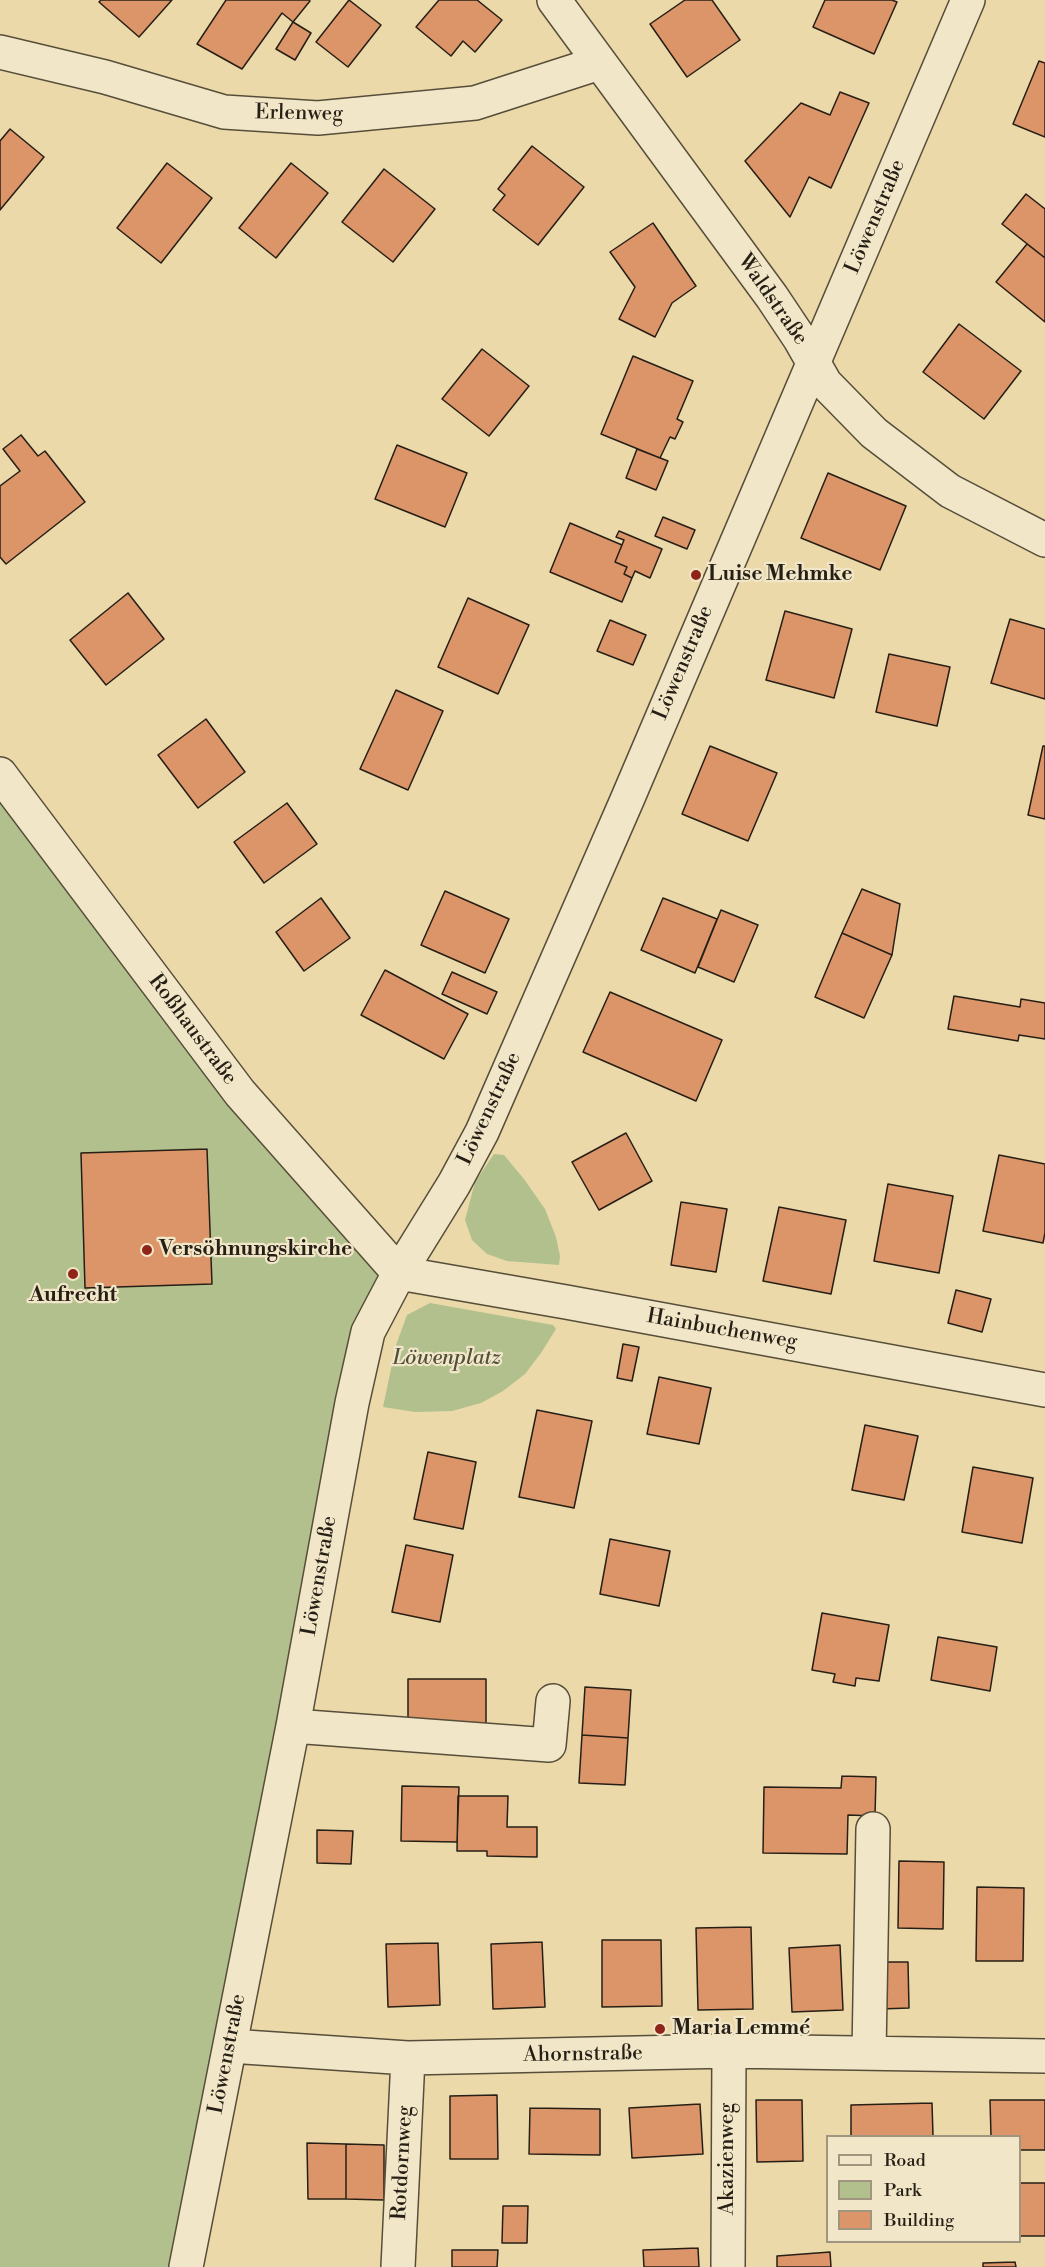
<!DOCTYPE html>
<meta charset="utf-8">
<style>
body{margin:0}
#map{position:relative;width:1045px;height:2267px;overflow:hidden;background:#ebd9aa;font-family:"Libre Bodoni",serif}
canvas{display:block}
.legend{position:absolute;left:826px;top:2135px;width:195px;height:108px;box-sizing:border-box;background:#f2e6c8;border:2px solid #a09680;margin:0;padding:8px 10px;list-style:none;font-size:18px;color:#261f15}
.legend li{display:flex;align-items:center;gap:12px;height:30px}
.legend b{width:30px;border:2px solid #a09680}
</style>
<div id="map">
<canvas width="1045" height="2267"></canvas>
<ul class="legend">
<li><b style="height:8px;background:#f2e6c8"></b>Road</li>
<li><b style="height:16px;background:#b1c08d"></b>Park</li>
<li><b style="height:16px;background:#dc9469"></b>Building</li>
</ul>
</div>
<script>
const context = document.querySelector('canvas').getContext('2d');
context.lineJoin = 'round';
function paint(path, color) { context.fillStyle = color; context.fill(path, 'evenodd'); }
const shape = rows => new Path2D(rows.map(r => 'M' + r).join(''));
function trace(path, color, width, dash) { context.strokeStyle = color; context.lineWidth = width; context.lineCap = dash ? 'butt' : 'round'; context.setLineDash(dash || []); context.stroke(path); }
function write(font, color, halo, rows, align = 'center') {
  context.font = font + ' "Libre Bodoni",serif'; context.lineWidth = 4.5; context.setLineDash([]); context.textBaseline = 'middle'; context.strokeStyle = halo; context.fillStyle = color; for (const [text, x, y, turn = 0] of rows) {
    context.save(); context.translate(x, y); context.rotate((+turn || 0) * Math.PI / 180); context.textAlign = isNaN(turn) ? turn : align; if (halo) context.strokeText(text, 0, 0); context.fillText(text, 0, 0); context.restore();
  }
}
paint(shape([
 [0,767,399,1273,368,1332,186,2267,0,2267],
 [494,1154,504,1155,524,1179,545,1209,556,1237,560,1256,559,1265,507,1261,487,1254,472,1240,465,1220,475,1182],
 [430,1303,553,1325,556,1329,541,1353,525,1374,503,1391,481,1403,452,1411,415,1412,383,1407,396,1345,407,1315]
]), '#b1c08d');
const building = shape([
 [101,0,172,0,139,37,99,2,101,0],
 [226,0,309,0,310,1,293,22,282,13,242,69,197,44,226,0],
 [349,0,381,25,348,67,316,42,349,0],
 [439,0,477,0,502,20,475,52,463,41,451,56,416,27,439,0],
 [685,0,712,0,740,40,687,77,650,24,685,0],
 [825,0,892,0,897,2,874,54,813,27,825,0],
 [293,22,311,33,295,60,276,49,293,22],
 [1039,61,1045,63,1045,137,1013,124,1039,61],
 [840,92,869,103,831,188,809,177,790,217,745,161,801,103,830,115,840,92],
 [10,129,44,157,0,210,0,141,10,129],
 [532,146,584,187,538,245,493,210,505,195,498,189,532,146],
 [167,163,212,198,161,263,117,228,167,163],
 [291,163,328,193,276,258,239,228,291,163],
 [384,169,435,209,393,262,342,222,384,169],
 [1026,194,1045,209,1045,258,1002,224,1026,194],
 [653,223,696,286,672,303,655,337,619,319,635,287,610,252,653,223],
 [1027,244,1045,258,1045,322,996,282,1027,244],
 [959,324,1021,371,984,419,923,372,959,324],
 [482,349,529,386,489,436,442,399,482,349],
 [633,356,693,381,677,419,683,422,675,439,670,437,660,458,601,434,633,356],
 [21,435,38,456,45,451,85,502,6,564,0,557,0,486,20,471,3,449,21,435],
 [397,445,467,473,445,527,375,499,397,445],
 [637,449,668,461,656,490,626,478,637,449],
 [828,473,906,506,880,570,801,538,828,473],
 [663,517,695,530,687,549,655,536,663,517],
 [570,523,622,545,615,562,627,567,624,574,632,578,622,602,550,572,570,523],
 [619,531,662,549,650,578,635,571,632,578,624,574,627,567,615,562,624,540,616,537,619,531],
 [128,593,164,639,106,685,70,640,128,593],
 [468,598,529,625,498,694,438,667,468,598],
 [785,611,852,629,834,698,766,680,785,611],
 [1010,619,1045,629,1045,699,991,683,1010,619],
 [610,620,646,635,633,665,597,651,610,620],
 [889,654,950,667,937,726,876,712,889,654],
 [396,690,443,711,408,790,360,769,396,690],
 [206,719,245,772,198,808,158,755,206,719],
 [710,746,777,773,748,841,682,814,710,746],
 [1043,746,1045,746,1045,819,1028,815,1043,746],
 [287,803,317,844,264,883,234,842,287,803],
 [862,889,900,904,892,955,842,933,862,889],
 [445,891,509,919,485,973,421,945,445,891],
 [321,898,350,938,304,971,276,932,321,898],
 [663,898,717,919,695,973,641,950,663,898],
 [721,910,758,925,734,982,698,967,721,910],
 [842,933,892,955,864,1018,815,997,842,933],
 [385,970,468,1014,444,1059,361,1015,385,970],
 [452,972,497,992,487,1014,442,994,452,972],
 [610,992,722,1040,696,1101,583,1052,610,992],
 [954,996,1020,1007,1021,999,1045,1003,1045,1039,1019,1035,1018,1041,948,1029,954,996],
 [626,1133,652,1181,599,1210,572,1162,626,1133],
 [207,1149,212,1284,85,1288,81,1153,207,1149],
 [999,1155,1045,1164,1045,1233,1043,1243,983,1231,999,1155],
 [888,1184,953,1196,939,1273,874,1261,888,1184],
 [681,1202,727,1209,716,1272,671,1265,681,1202],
 [779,1207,846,1220,831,1294,763,1281,779,1207],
 [956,1290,991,1299,982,1332,948,1323,956,1290],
 [623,1344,639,1347,632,1381,617,1378,623,1344],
 [659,1377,711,1388,699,1444,647,1434,659,1377],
 [537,1410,592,1421,574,1508,519,1497,537,1410],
 [865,1425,918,1436,904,1500,852,1490,865,1425],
 [428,1452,476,1462,463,1529,414,1519,428,1452],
 [973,1467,1033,1478,1022,1543,962,1532,973,1467],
 [610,1539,670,1551,659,1606,600,1594,610,1539],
 [406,1545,453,1555,440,1622,392,1612,406,1545],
 [822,1613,889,1625,879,1681,856,1678,855,1686,833,1682,835,1674,812,1670,822,1613],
 [938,1637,997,1647,990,1691,931,1680,938,1637],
 [408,1679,486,1679,486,1732,408,1732,408,1679],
 [585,1687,631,1690,628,1738,582,1735,585,1687],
 [582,1735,628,1738,625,1785,579,1783,582,1735],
 [842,1776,876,1777,875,1816,848,1815,847,1854,763,1853,764,1787,841,1788,842,1776],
 [402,1786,459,1787,457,1842,401,1841,402,1786],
 [458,1796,508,1796,507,1827,537,1827,537,1857,487,1856,487,1851,457,1851,458,1796],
 [317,1830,353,1831,351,1864,317,1863,317,1830],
 [899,1861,944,1862,943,1929,898,1928,899,1861],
 [977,1887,1024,1888,1023,1961,976,1961,977,1887],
 [751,1927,753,2009,698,2010,696,1928,751,1927],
 [602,1940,661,1940,662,2006,602,2007,602,1940],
 [542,1942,545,2007,493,2009,491,1944,542,1942],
 [438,1943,440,2005,388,2007,386,1944,438,1943],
 [840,1945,843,2010,792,2012,789,1948,840,1945],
 [880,1962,908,1962,909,2008,880,2009,880,1962],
 [497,2095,498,2159,450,2159,450,2096,497,2095],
 [756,2100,802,2100,803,2161,757,2162,756,2100],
 [990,2100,1045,2100,1045,2150,1020,2150,1020,2136,991,2136,990,2100],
 [932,2103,933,2136,851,2136,851,2105,932,2103],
 [700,2104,703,2154,632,2158,629,2108,700,2104],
 [530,2108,600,2109,600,2155,529,2154,530,2108],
 [307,2143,346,2144,346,2199,308,2199,307,2143],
 [346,2144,384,2145,384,2200,346,2199,346,2144],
 [1020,2183,1045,2183,1045,2236,1020,2236,1020,2183],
 [503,2206,528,2206,527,2243,502,2243,503,2206],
 [698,2248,699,2267,644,2267,643,2250,698,2248],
 [452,2250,498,2250,497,2267,452,2267,452,2250],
 [830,2252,831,2267,777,2267,777,2256,830,2252],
 [1015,2262,1016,2267,983,2267,983,2263,1015,2262]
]);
paint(building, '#dc9469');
trace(building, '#261f15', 1.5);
const minor = shape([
 [554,0,772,297,800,339,825,383,874,433,950,491,1045,540],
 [0,52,105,77,224,112,318,118,475,103,599,63],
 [0,774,240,1093,399,1273],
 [399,1273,566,1302,1045,1390],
 [293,1726,549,1745,553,1701],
 [230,2046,408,2058,729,2051,1045,2056],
 [869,2053,873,1829],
 [186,2267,293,1726,352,1403,368,1332,399,1273,454,1184,482,1132,627,800,968,0],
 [398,2267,408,2058],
 [728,2267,729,2051]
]);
trace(minor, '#574e3a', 36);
trace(minor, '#f2e6c8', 33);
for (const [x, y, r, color] of [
 [696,575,6,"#8f2418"],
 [147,1250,6,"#8f2418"],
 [73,1274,6,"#8f2418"],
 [660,2029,6,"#8f2418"]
]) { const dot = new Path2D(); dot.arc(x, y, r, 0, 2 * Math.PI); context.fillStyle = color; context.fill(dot); trace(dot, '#f2e6c8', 2); }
write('21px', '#261f15', '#f2e6c8', [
 ["Erlenweg",299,114,1],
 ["Löwenstraße",876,217,-67],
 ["Waldstraße",772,300,55],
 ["Löwenstraße",684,663,-67],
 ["Roßhaustraße",192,1030,53],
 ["Löwenstraße",490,1109,-65],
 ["Hainbuchenweg",722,1330,10],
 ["Löwenstraße",320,1576,-80],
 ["Löwenstraße",228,2054,-79],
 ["Ahornstraße",583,2055,-1],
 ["Akazienweg",728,2159,-90],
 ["Rotdornweg",403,2163,-87]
]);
write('bold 21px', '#261f15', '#f2e6c8', [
 ["Luise Mehmke",708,575],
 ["Versöhnungskirche",159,1250],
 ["Aufrecht",73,1296,"center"],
 ["Maria Lemmé",672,2029]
], 'left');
write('italic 21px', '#504f39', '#f2e6c8', [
 ["Löwenplatz",447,1359]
]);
</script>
